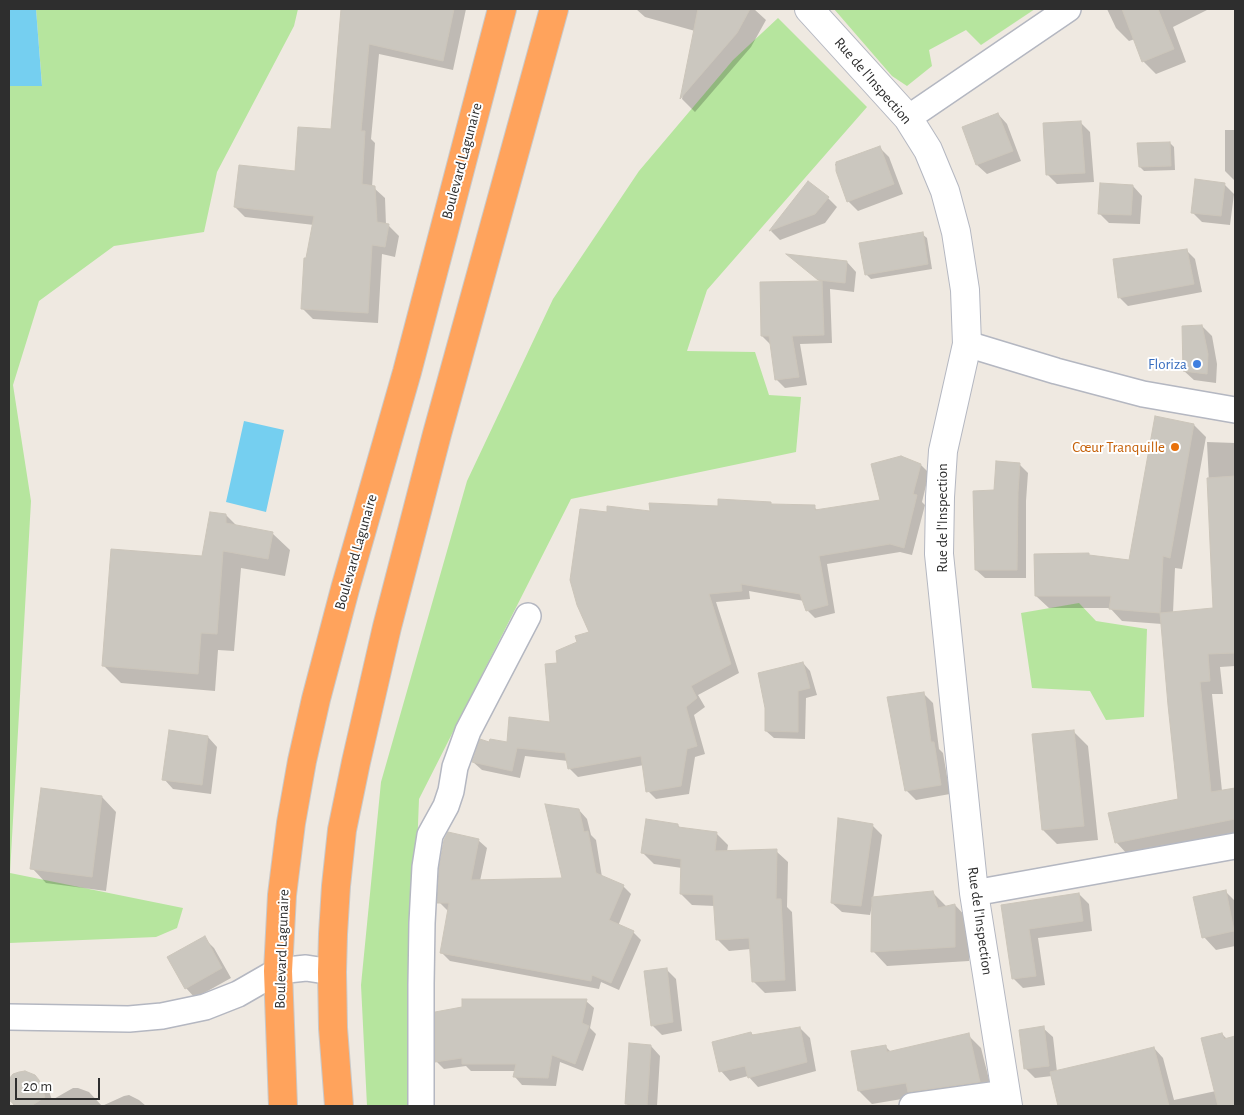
<!DOCTYPE html>
<meta charset="utf-8">
<style>
body{margin:0}
#map{position:relative;width:1244px;height:1115px;overflow:hidden;background:#efe9e1;font-family:"Alegreya Sans",sans-serif}
canvas{display:block}
.frame{position:absolute;inset:0;border:10px solid #2e2e2e;pointer-events:none}
.scale{position:absolute;left:15px;top:1078px;width:85px;height:22px;box-sizing:border-box;border:2px solid #2e2e2e;border-top:0;padding-left:6px;font-size:15px;line-height:18px;white-space:nowrap;color:#2e2e2e;-webkit-text-stroke:4px #fff;paint-order:stroke}
</style>
<div id="map">
<canvas width="1244" height="1115"></canvas>
<div class="frame"></div>
<div class="scale">20 m</div>
</div>
<script>
const context = document.querySelector('canvas').getContext('2d');
context.lineJoin = 'round';
function paint(path, color) { context.fillStyle = color; context.fill(path, 'evenodd'); }
const shape = rows => new Path2D(rows.map(r => 'M' + r).join(''));
function trace(path, color, width, dash) { context.strokeStyle = color; context.lineWidth = width; context.lineCap = dash ? 'butt' : 'round'; context.setLineDash(dash || []); context.stroke(path); }
function write(font, color, halo, rows, align = 'center') {
  context.font = font + ' "Alegreya Sans",sans-serif'; context.lineWidth = 4; context.setLineDash([]); context.textBaseline = 'middle'; context.strokeStyle = halo; context.fillStyle = color; for (const [text, x, y, turn = 0] of rows) {
    context.save(); context.translate(x, y); context.rotate((+turn || 0) * Math.PI / 180); context.textAlign = isNaN(turn) ? turn : align; if (halo) context.strokeText(text, 0, 0); context.fillText(text, 0, 0); context.restore();
  }
}
paint(shape([
 [36,9,298,9,294,26,217,172,204,232,114,246,39,301,13,385,31,501,10,873,183,908,177,928,156,937,9,943,9,86,42,85],
 [834,9,1035,9,981,45,966,30,929,50,932,66,907,86,892,76],
 [778,18,867,107,707,290,687,351,755,352,769,395,801,397,796,452,571,499,419,799,407,1106,367,1106,361,985,381,782,467,481,553,299,639,171,733,60],
 [1079,603,1096,621,1147,629,1144,717,1106,720,1090,691,1032,688,1021,613]
]), '#b6e59e');
paint(shape([
 [9,9,36,9,42,86,9,86],
 [244,421,284,430,266,512,226,502]
]), '#75cff0');
paint(shape([
 [342,9,466,9,453,70,379,54,371,139,375,143,372,187,374,188,385,198,386,225,389,226,399,236,395,257,382,254,378,323,313,319,302,308,308,260,314,225,245,217,235,207,296,173,332,130],
 [636,9,754,9,766,20,751,47,695,112,682,99,695,31,645,17],
 [1107,9,1209,9,1173,27,1186,62,1156,74,1143,61,1135,39,1129,41,1116,28],
 [998,114,1007,124,1021,161,987,174,977,165,963,127],
 [1080,122,1090,132,1094,182,1057,184,1047,174],
 [1225,130,1235,130,1235,181,1225,171],
 [1170,143,1174,147,1175,170,1144,171,1140,167],
 [880,148,889,157,903,194,858,211,848,201,835,164],
 [808,183,828,198,837,207,825,223,780,240,771,231],
 [1224,184,1234,194,1230,225,1202,222,1192,212],
 [1133,186,1142,196,1140,224,1109,223,1099,213],
 [922,234,927,238,932,269,871,279,866,274],
 [1187,251,1195,259,1202,292,1128,306,1119,297],
 [790,256,847,262,856,272,854,292,830,289,832,343,800,344,807,385,785,388,776,379,771,345,762,336,821,282],
 [1202,326,1212,336,1217,364,1216,383,1194,380,1184,371],
 [1194,425,1206,437,1182,569,1175,568,1173,613,1215,610,1207,442,1235,443,1235,666,1220,667,1223,694,1212,694,1222,791,1235,789,1235,834,1129,856,1116,842,1179,800,1162,624,1122,621,1110,608,1049,608,1036,596,1090,556,1130,561],
 [921,465,929,473,922,502,925,505,912,555,900,552,827,564,835,613,815,618,807,610,804,601,749,591,750,599,716,602,739,673,698,695,705,707,694,715,705,754,695,757,689,794,656,799,648,791,644,765,578,777,569,768,568,761,525,756,520,778,482,770,473,762,490,744,508,744,552,724,558,664,578,643,591,633,608,513,651,512,770,503,773,506,814,507,818,511,882,501],
 [1020,465,1028,473,1026,501,1026,578,985,578,976,570,995,491],
 [226,515,237,526,272,533,290,550,285,576,241,568,234,651,218,650,215,691,121,683,104,666,204,557],
 [803,663,810,671,817,695,806,698,805,739,774,738,766,731],
 [923,693,933,703,939,749,943,753,950,794,916,800,906,790],
 [1074,732,1088,746,1098,840,1057,844,1043,830],
 [208,737,217,747,211,794,173,789,164,779],
 [102,797,116,812,106,891,46,883,32,868],
 [579,810,587,819,591,835,596,840,602,877,623,886,631,894,618,926,633,932,641,940,619,990,601,982,599,989,450,961,441,952,449,911,447,910,439,902,478,840,487,848,480,881,563,879],
 [678,825,681,829,716,833,728,845,727,852,776,851,788,862,787,907,792,912,796,991,765,993,753,981,751,949,729,951,717,939,715,906,692,905,681,894,682,868,654,864,642,852],
 [872,825,882,835,873,899,932,892,947,907,955,905,969,920,969,961,887,966,873,951,874,906,872,906,870,915,842,912,832,903],
 [1225,891,1235,901,1235,946,1216,950,1204,937],
 [1079,894,1089,904,1092,931,1038,938,1045,985,1023,988,1013,978,1002,906],
 [204,938,214,948,231,978,195,998,186,988],
 [667,970,676,979,682,1031,662,1035,652,1025],
 [586,1001,594,1008,590,1028,596,1034,583,1071,560,1062,556,1086,522,1085,515,1077,516,1071,471,1071,466,1066,444,1069,437,1062,437,1013],
 [800,1028,810,1038,816,1071,758,1087,748,1076,730,1081,721,1071,751,1033,754,1036],
 [1043,1028,1053,1037,1057,1072,1154,1048,1163,1058,1174,1100,1216,1091,1222,1034,1227,1039,1235,1037,1235,1106,1059,1106,1052,1076,1035,1078,1025,1068],
 [968,1035,981,1048,993,1095,914,1097,872,1104,859,1091,852,1052,886,1047,891,1052],
 [651,1046,660,1056,657,1106,629,1106,626,1103],
 [14,1075,34,1077,49,1091,52,1100,73,1088,78,1088,89,1092,102,1106,124,1096,129,1095,139,1100,146,1106,14,1106,9,1096,9,1083]
]), '#0003');
const building = shape([
 [341,9,454,9,443,61,369,44,361,131,365,131,362,184,375,186,377,222,389,224,385,247,372,245,368,313,301,309,304,258,306,258,314,216,234,207,239,165,295,171,298,127,331,129,341,9],
 [698,9,750,9,737,33,680,99,698,9],
 [1122,9,1158,9,1174,49,1142,62,1122,9],
 [998,113,1013,151,976,165,962,127,998,113],
 [1081,121,1085,173,1046,175,1043,123,1081,121],
 [1170,142,1171,166,1139,167,1137,143,1170,142],
 [880,146,894,184,847,202,836,171,836,162,880,146],
 [1195,179,1225,183,1221,216,1191,213,1195,179],
 [808,181,829,197,815,214,769,231,808,181],
 [1100,183,1133,185,1131,215,1098,214,1100,183],
 [923,232,928,264,865,275,859,243,923,232],
 [1187,249,1194,284,1118,298,1113,259,1187,249],
 [786,254,847,261,845,283,818,280,786,254],
 [822,281,824,335,792,336,799,377,775,380,769,336,761,336,760,282,822,281],
 [1202,325,1208,354,1207,374,1183,371,1182,326,1202,325],
 [1155,416,1194,424,1170,558,1163,556,1160,613,1109,609,1111,596,1035,596,1034,554,1089,553,1089,555,1129,560,1155,416],
 [901,456,921,464,913,494,917,495,904,548,890,544,819,556,828,605,806,611,800,594,741,584,742,591,709,594,731,664,691,686,697,698,686,707,697,746,687,749,681,786,646,792,641,756,568,769,565,753,517,748,512,771,472,762,480,739,489,742,490,739,507,742,509,717,550,722,545,664,557,663,556,651,577,642,575,636,589,632,577,605,570,580,580,509,607,512,607,506,650,511,649,503,718,506,718,499,771,502,771,504,815,505,815,510,880,500,871,464,901,456],
 [996,461,1020,463,1018,492,1017,570,975,570,973,491,994,490,996,461],
 [1235,476,1235,653,1208,654,1210,681,1200,682,1211,792,1235,788,1235,819,1115,843,1108,813,1178,799,1168,705,1160,613,1213,608,1207,478,1235,476],
 [210,512,226,514,226,523,273,532,268,559,223,551,217,634,201,633,198,674,102,666,111,549,202,556,210,512],
 [803,662,810,688,798,691,798,732,765,731,765,708,758,673,803,662],
 [924,692,931,742,934,742,941,785,905,791,887,697,924,692],
 [169,730,208,736,202,785,162,780,169,730],
 [1074,730,1084,826,1042,830,1032,734,1074,730],
 [41,788,102,796,92,877,30,869,41,788],
 [545,804,579,809,584,832,588,831,596,873,624,885,609,920,634,931,611,983,592,975,591,981,440,953,449,903,437,903,439,868,444,840,448,832,479,839,471,880,562,878,545,804],
 [838,818,873,824,861,906,831,903,838,818],
 [646,819,678,824,678,827,717,832,715,851,777,849,776,899,781,899,785,980,752,982,749,938,716,940,713,895,680,894,681,859,641,853,646,819],
 [1226,890,1234,931,1202,938,1193,897,1226,890],
 [933,891,938,908,955,904,955,947,871,952,872,897,933,891],
 [1079,893,1083,921,1029,929,1036,976,1012,979,1001,905,1079,893],
 [205,936,222,968,185,989,167,957,205,936],
 [667,968,673,1022,651,1026,644,971,667,968],
 [462,999,587,999,582,1023,589,1026,575,1064,552,1055,548,1078,513,1077,516,1064,462,1064,462,1058,435,1062,435,1012,462,1007,462,999],
 [1044,1026,1049,1066,1024,1069,1019,1030,1044,1026],
 [800,1027,807,1062,748,1078,745,1066,719,1072,712,1042,751,1032,752,1035,800,1027],
 [969,1033,980,1082,908,1092,906,1083,858,1091,851,1051,886,1045,887,1052,969,1033],
 [1222,1033,1224,1039,1235,1036,1235,1106,1218,1106,1201,1038,1222,1033],
 [629,1043,651,1045,647,1106,625,1104,629,1043],
 [1154,1047,1169,1106,1058,1106,1050,1072,1106,1059,1154,1047],
 [25,1071,35,1075,39,1080,45,1097,31,1106,16,1106,9,1100,9,1079,13,1074,19,1072,25,1071]
]);
paint(building, '#cbc7bf');
trace(building, '#cbc5ba', 1);
const street = shape([
 [908,118,1068,9],
 [967,344,1056,371,1143,394,1235,410],
 [974,893,1235,846],
 [9,1017,129,1019,162,1016,205,1007,238,994,278,971,306,968,332,972],
 [421,1106,421,984,422,923,425,867,430,835,446,806,451,791,455,767,468,731,528,616],
 [912,1106,1006,1093]
]);
const secondary = shape([
 [809,9,908,118,928,150,945,191,956,232,965,290,967,344,943,451,940,497,939,554,974,893,1008,1106]
]);
const highway = shape([
 [283,1106,278,971,282,895,291,823,302,761,316,699,345,589,407,372,502,9],
 [339,1106,333,1028,332,972,333,934,336,886,342,830,356,762,387,627,437,434,554,9]
]);
trace(street, '#b4b7c1', 28);
trace(secondary, '#b4b7c1', 30);
trace(highway, '#c9c9c9', 30);
trace(street, '#fff', 25);
trace(secondary, '#fff', 28);
trace(highway, '#ffa35c', 28);
for (const [x, y, r, color] of [
 [1197,364,5,"#3f7fe0"],
 [1175,447,5,"#e8710a"]
]) { const dot = new Path2D(); dot.arc(x, y, r, 0, 2 * Math.PI); context.fillStyle = color; context.fill(dot); trace(dot, '#fff', 2); }
write('15px', '#2e2e2e', '#fff', [
 ["Rue de l'Inspection",873,81,49],
 ["Boulevard Lagunaire",462,161,-75],
 ["Rue de l'Inspection",942,518,-90],
 ["Boulevard Lagunaire",356,552,-74],
 ["Rue de l'Inspection",980,921,82],
 ["Boulevard Lagunaire",282,949,-88]
]);
write('15px', '#366cbe', '#fff', [
 ["Floriza",1187,364]
], 'right');
write('15px', '#c56008', '#fff', [
 ["Cœur Tranquille",1165,447]
], 'right');
</script>
